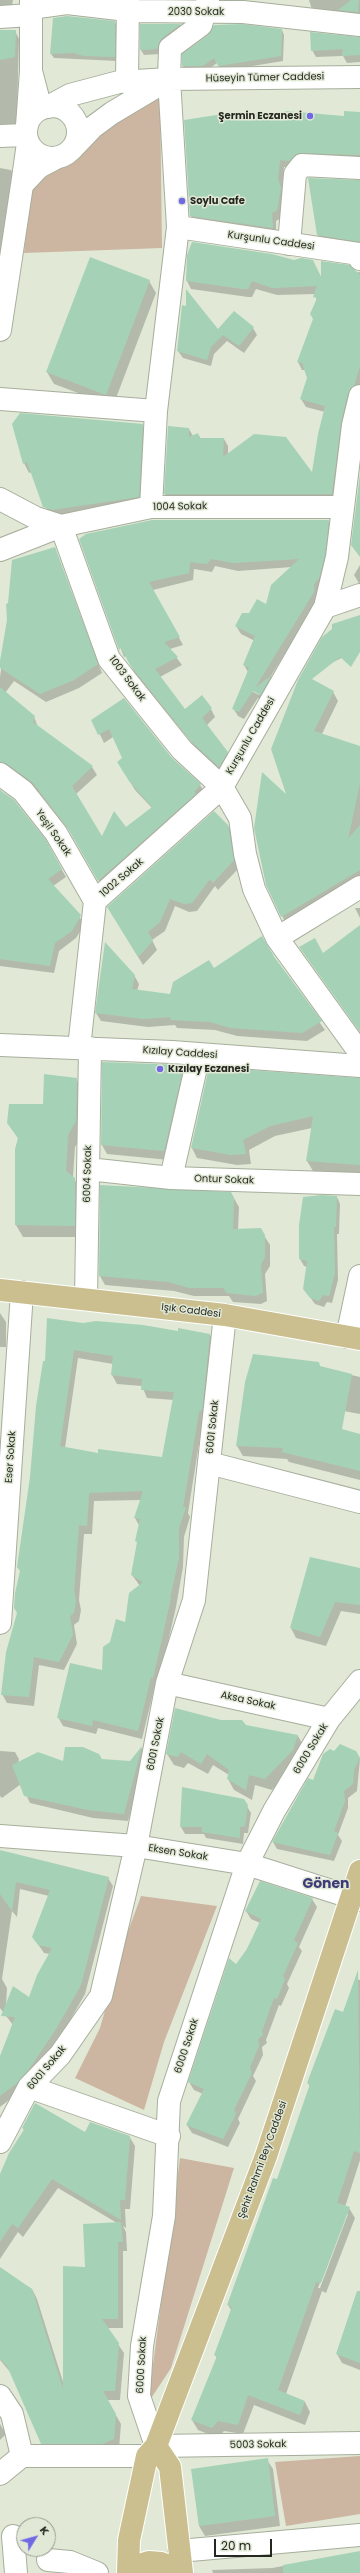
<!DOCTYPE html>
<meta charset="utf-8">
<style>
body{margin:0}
#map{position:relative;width:360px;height:2573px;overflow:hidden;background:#e1e9d6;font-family:Poppins,sans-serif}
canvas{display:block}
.north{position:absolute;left:16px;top:2517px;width:40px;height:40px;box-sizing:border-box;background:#e1e9d6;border:1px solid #969c8e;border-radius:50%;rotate:53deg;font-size:11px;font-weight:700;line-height:16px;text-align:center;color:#252821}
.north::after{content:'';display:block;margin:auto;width:14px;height:18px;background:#7069e3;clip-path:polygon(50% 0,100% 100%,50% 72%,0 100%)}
.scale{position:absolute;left:214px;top:2539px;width:58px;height:18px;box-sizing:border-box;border:2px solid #252821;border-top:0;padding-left:5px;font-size:12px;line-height:14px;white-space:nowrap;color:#252821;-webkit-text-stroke:3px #e1e9d6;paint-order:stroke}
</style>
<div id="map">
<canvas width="360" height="2573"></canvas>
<div class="north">K</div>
<div class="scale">20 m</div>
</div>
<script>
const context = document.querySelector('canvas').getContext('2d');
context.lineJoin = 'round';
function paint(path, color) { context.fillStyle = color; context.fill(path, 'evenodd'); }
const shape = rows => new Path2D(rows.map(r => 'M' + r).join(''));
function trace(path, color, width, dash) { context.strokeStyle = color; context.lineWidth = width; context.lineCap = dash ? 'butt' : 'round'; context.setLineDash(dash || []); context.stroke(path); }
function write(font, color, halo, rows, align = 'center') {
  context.font = font + ' Poppins,sans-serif'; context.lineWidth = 3; context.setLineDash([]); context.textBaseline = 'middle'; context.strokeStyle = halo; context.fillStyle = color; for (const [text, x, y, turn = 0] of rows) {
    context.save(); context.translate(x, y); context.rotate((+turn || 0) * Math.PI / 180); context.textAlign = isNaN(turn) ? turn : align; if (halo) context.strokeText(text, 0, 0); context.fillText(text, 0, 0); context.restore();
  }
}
paint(shape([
 [160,93,162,248,24,253,31,189,71,156,94,135],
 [141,1896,217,1906,164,2042,144,2110,75,2078,100,2028,126,1937],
 [180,2158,234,2168,171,2368,148,2403],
 [360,2456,360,2514,286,2526,275,2462]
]), '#cdb6a1');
paint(shape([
 [0,0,13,0,11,12,0,14],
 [142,0,199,0,198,5,145,5],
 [309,0,360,0,360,18,313,13],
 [54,18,115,22,117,26,117,61,54,58,51,54],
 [141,25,181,25,184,30,160,54,144,55,141,50],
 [0,30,15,31,19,39,17,114,19,119,16,130,0,133],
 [282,30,284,35,283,61,222,71,217,63,206,71,186,71,183,66,183,55],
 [360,38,360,62,347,63,343,56,316,57,312,50],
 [360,112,360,164,284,167,282,188,285,197,281,218,276,221,276,236,195,224,191,216,234,118,345,117],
 [0,168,11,170,16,179,0,257],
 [360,180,360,248,322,243,318,235],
 [188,255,313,261,322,279,360,272,360,387,336,502,170,502,165,494,169,427,189,429,193,436,198,434,201,439,224,439,228,446,228,455,313,474,325,412,306,407,301,399,308,378,306,370,302,370,298,362,314,319,317,301,315,294,277,295,256,289,252,297,248,297,191,289,187,281],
 [149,281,156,293,113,406,54,384,47,372],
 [187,307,218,331,234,312,253,328,257,335,244,353,227,341,214,354,211,366,183,358,178,351],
 [13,424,142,425,148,434,144,506,50,516,32,472,29,473,24,463],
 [328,520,333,528,318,600,271,676,276,684,265,702,258,698,244,719,238,716,233,708,248,672,244,665,255,641,241,634,236,626,249,614,267,605,292,567,238,571,215,566,212,572,194,569,193,580,153,590,183,645,170,649,182,665,160,677,185,710,211,709,215,717,207,725,232,760,224,774,197,749,135,673,126,656,124,657,80,539],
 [248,689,259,693,259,695],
 [55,548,102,673,79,688,46,702,14,681,5,693,34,717,38,727,92,767,97,775,76,794,102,838,125,828,152,808,135,790,118,762,123,759,113,737,104,743,93,720,172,759,200,785,205,793,104,889,73,835,39,792,13,772,0,766,0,677,8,620],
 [360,565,360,585,354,575],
 [360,616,360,649,313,672,311,679,333,692,338,701,322,734,360,747,360,881,287,926,267,884,288,798,299,680],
 [0,790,45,841,66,877,53,886,85,924,76,938,59,951,54,973,0,966],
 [228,826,233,834,238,869,218,890,215,886,197,911,189,912,175,906,165,931,152,940,157,950,143,965,108,907],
 [355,908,360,908,360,918],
 [274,959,325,1030,307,1041,237,1036,215,1030,177,1028,175,1025,148,1027,101,1021,96,1013,134,975,139,984,137,991,171,996,214,969],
 [183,1066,188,1075,169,1160,107,1154,102,1145],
 [76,1079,83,1091,83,1133,75,1147,73,1177,82,1191,81,1237,23,1237,16,1225,16,1149,19,1140,8,1123,43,1105],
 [360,1079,360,1175,313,1171,307,1161,312,1128,275,1136,249,1150,251,1164,237,1165,197,1158,192,1148],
 [101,1186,231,1193,239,1207,238,1230,260,1229,270,1245,270,1266,265,1274,267,1301,261,1304,233,1302,229,1296,194,1296,174,1291,105,1285,100,1276],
 [337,1197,340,1204,339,1234,337,1234,338,1280,332,1303,327,1302,324,1307,315,1304,304,1289,308,1267,304,1266,300,1259],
 [0,1313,6,1322,6,1347,0,1347],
 [83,1324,210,1335,215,1343,188,1513,190,1517,184,1537,183,1567,176,1607,158,1686,155,1685,142,1739,98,1728,96,1734,63,1726,58,1717,103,1672,111,1643,125,1623,140,1586,132,1575,140,1527,135,1518,141,1500,94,1501,92,1534,84,1534,79,1600,81,1610,79,1621,74,1625,77,1644,64,1670,39,1665,34,1706,7,1703,2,1694,18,1614,46,1363],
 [78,1358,113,1364,112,1375,117,1384,142,1386,147,1398,174,1400,163,1458,99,1454,65,1448],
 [254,1355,318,1363,321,1368,360,1377,360,1414,276,1399,274,1410,360,1435,360,1480,289,1462,287,1459,243,1456,237,1446,246,1382],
 [360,1569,360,1614,341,1611,326,1646,296,1638,291,1628],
 [245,1726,298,1736,304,1747,299,1761,272,1790,255,1785,252,1800,234,1790,228,1779,229,1775,213,1765,208,1774,188,1763,184,1768,174,1765,167,1754],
 [142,1748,146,1755,128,1821,93,1818,30,1803,21,1784,2,1798,0,1796,0,1751,15,1752,19,1759,18,1763,102,1760,130,1762],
 [356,1751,360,1759,357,1791,348,1798,348,1808,338,1835,342,1841,334,1861,277,1849,273,1842,334,1752],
 [183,1788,243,1800,251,1813,248,1833,244,1833,243,1844,206,1838,204,1834,185,1834,181,1827],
 [0,1851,108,1878,113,1886,85,1994,60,2038,21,2091,0,2107,0,2058,13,2025,0,2008],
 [20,1889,49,1896,33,1937,44,1953,50,1954,30,1999,6,2006,7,1988,2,1979,12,1911,17,1917],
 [312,1899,317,1907,299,1947,302,1951,287,1984,289,1988,281,2006,279,2005,266,2040,267,2043,262,2047,263,2055,253,2076,256,2081,238,2119,240,2123,228,2147,192,2133,187,2125,203,2094,194,2090,189,2082,236,1966,247,1949,260,1923,251,1919,246,1911],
 [356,1979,360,1980,360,2160,345,2207,349,2208,355,2218,326,2293,322,2291,286,2394,305,2402,310,2412,305,2425,254,2405,243,2434,224,2431,218,2438,198,2430,192,2420,217,2358,215,2355,231,2310,228,2305,278,2181,310,2087,308,2083,343,2013],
 [346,2214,348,2214,320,2288,318,2288],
 [35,2104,85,2134,129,2136,135,2146,130,2209,125,2209,126,2228,123,2226,126,2232,127,2251,123,2251,123,2328,107,2328,124,2353,120,2400,107,2400,121,2424,119,2449,48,2453,11,2373,0,2360,0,2269,32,2289,37,2299,64,2385,86,2268,117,2223,58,2188,23,2237,18,2232,0,2259,0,2175,24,2131,23,2128],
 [360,2321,360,2370,342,2363,337,2354],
 [0,2424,6,2434,0,2440],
 [267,2460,273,2469,280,2526,205,2536,199,2526,192,2470],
 [360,2552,360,2573,213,2573,212,2570,272,2568]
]), '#0003');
paint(shape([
 [351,0,359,0,358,12,338,10],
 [67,16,115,21,115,57,84,56,73,53,50,54,53,18],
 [140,24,181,24,162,38,157,49,140,50],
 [242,24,282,29,281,56,218,66,214,58,203,66,182,66,182,54,208,35,214,25],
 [0,30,16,30,15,57,0,60],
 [310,32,360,37,360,55,342,56,343,49,311,51],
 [285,111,344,116,344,111,360,112,360,155,303,153,296,154,289,161,280,160,278,179,281,188,277,210,272,213,273,228,190,216,184,120,229,113,235,117,251,118,254,113,286,117],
 [308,178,360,180,360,242,317,235],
 [192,242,272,254,294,260,301,258,313,260,321,277,321,261,350,265,360,275,360,366,354,386,348,393,341,422,332,494,164,494,168,426,189,428,189,437,198,433,199,438,224,438,223,457,254,434,286,437,312,472,318,434,325,406,300,399,307,378,302,363,297,362,313,319,310,314,317,298,313,297,317,286,272,288,252,281,248,289,243,289,186,281,187,255],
 [90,257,150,280,106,395,46,372],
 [186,289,218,329,234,311,254,327,239,346,223,335,211,347,207,360,177,351,182,305,186,306],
 [20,413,143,424,139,497,52,510,43,507,27,462,23,464,12,424],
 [360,474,360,557,351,545],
 [152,520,329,520,325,555,319,578,314,584,314,592,255,688,272,675,260,695,253,691,239,712,232,709,249,668,243,665,255,636,235,626,242,613,249,613,257,599,266,604,271,585,299,559,233,563,211,559,207,564,190,562,189,573,149,582,180,637,164,642,178,657,155,669,185,709,202,695,212,708,202,718,228,752,219,767,191,741,130,665,121,648,119,650,79,539,86,534],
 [55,547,98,664,74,680,40,694,0,668,0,661,7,620,6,604,8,603,12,560],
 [360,615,360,652,351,667,340,657,312,679,334,691,314,731,360,746,360,783,348,839,360,825,360,870,281,917,266,885,254,828,262,772,286,794,271,749,298,680,322,637,332,629,332,624],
 [0,687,35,716,33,722,93,766,72,786,102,836,114,811,126,827,152,807,129,781,117,762,122,758,109,729,98,735,91,720,124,698,172,758,201,784,194,792,196,794,98,881,67,827,33,783,7,764,0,762],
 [0,790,14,800,46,840,62,869,48,879,81,915,72,931,55,943,50,966,0,959],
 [214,811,228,825,234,860,213,883,210,879,192,903,184,904,170,899,160,922,148,932,153,941,138,957,107,907],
 [360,925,360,1032,299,947,315,938,323,953],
 [262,936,275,958,322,1021,302,1033,231,1028,210,1022,171,1020,170,1017,143,1019,95,1013,105,942,135,975,132,989,170,994,173,982,209,960,214,968],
 [102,1062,184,1065,164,1151,101,1145],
 [209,1067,360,1078,360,1165,306,1161,313,1116,270,1126,243,1140,246,1154,231,1155,191,1148],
 [44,1074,77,1078,76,1121,68,1135,66,1171,75,1178,75,1226,15,1225,15,1149,18,1138,7,1123,9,1104,43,1104],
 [100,1185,231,1192,234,1198,233,1229,261,1228,265,1235,265,1257,261,1265,263,1293,255,1296,227,1293,223,1288,189,1288,169,1282,99,1276],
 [322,1195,337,1196,336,1227,334,1227,335,1273,329,1296,323,1295,319,1301,310,1298,303,1289,307,1261,299,1259,299,1225,303,1197],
 [47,1318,83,1323,96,1321,143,1325,178,1331,178,1328,210,1334,202,1410,199,1412,183,1507,186,1507,179,1528,179,1558,170,1598,171,1598,153,1678,151,1677,138,1731,93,1720,92,1726,57,1718,70,1663,102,1670,103,1647,110,1642,116,1619,125,1622,129,1593,143,1582,131,1575,137,1542,135,1541,140,1519,134,1518,143,1491,89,1493,87,1526,79,1525,74,1591,76,1601,74,1613,70,1616,73,1635,59,1662,34,1657,29,1697,1,1695,6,1652,17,1613,14,1608,15,1593,20,1571,17,1567,30,1477,36,1406,43,1361,45,1361],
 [74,1350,113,1356,111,1375,142,1379,141,1390,174,1392,162,1457,98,1449,98,1453,60,1446],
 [253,1354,319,1362,320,1366,352,1374,342,1429,360,1434,360,1471,282,1452,283,1448,236,1446,245,1382],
 [310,1557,360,1568,360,1605,335,1602,320,1637,290,1628],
 [175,1708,221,1720,242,1720,246,1725,298,1735,293,1750,265,1779,249,1775,246,1790,227,1779,229,1770,207,1754,201,1764,181,1752,178,1757,166,1754],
 [340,1744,356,1751,360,1758,354,1770,353,1784,344,1791,345,1801,334,1831,338,1833,330,1855,272,1842,308,1778,313,1780,323,1754,330,1749,334,1751],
 [142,1746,124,1814,88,1810,24,1796,12,1765,38,1752,63,1761,65,1747,83,1747,99,1754,102,1759,130,1761],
 [182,1787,244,1799,248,1805,245,1826,240,1827,240,1838,202,1832,202,1827,180,1827],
 [0,1850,109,1877,81,1985,56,2029,29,2069,17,2083,0,2096,0,2056,15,2017,1,2016,13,1986,29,1997,37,1975,52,1948,38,1945,32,1937,50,1890,16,1882,12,1911,0,1894],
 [260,1881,313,1898,294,1940,298,1943,283,1976,285,1979,277,1999,274,1998,262,2031,263,2035,258,2039,259,2046,250,2067,252,2073,234,2110,236,2114,223,2139,186,2125,204,2089,188,2082,229,1958,236,1964,247,1949,261,1919,245,1911],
 [358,1970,360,2153,354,2151,337,2203,350,2207,321,2283,316,2282,278,2390,305,2401,300,2415,248,2395,238,2425,218,2421,212,2428,191,2420,217,2356,214,2355,232,2307,227,2305,273,2178,277,2179,310,2084,307,2083,335,2009,343,2012],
 [35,2103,85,2132,90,2122,130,2136,125,2200,120,2200,121,2220,52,2179,18,2228,12,2224,0,2242,0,2174,9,2153,25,2128,22,2128],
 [121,2222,123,2242,118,2242,118,2319,102,2319,119,2343,115,2391,103,2391,116,2414,114,2439,102,2444,41,2444,7,2366,0,2359,0,2267,32,2289,63,2389,63,2266,85,2267,83,2224],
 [357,2291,360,2291,360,2363,336,2354],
 [268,2458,275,2516,199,2526,191,2469],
 [360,2551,360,2573,283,2573,283,2565]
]), '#a5d2b6');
const minor = shape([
 [31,0,31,71],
 [31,8,67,3,136,11,243,12,360,25],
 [0,17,30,15],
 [169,79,360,77],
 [127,81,128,0],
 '26 132a26 26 0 1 1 52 0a26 26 0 1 1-52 0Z',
 [48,107,70,95,119,82,169,79,112,113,93,127,71,150],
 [27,126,31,71,41,109],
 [0,136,26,135],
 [28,143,22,185,39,167,56,158],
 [178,227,359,254,360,259],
 [289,244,295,174,302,165,360,168],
 [0,330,22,185],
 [0,399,156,411],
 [0,499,36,518,61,526,109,659,182,750,222,787,240,818,245,854,254,889,277,938,360,1053],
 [151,507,156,411,178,227,169,79,170,48,201,25,208,0],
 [0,550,61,526,151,507,342,507],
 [325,607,360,595],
 [0,774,23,791,56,833,95,901],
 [277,938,360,887],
 [0,1045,172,1052,360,1066],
 [79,1048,95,901,222,787,325,607,337,557,353,425,360,396],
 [88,1169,171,1178,360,1184],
 [171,1178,199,1054],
 [86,1299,90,1048],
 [347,1337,360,1276],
 [209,1463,360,1502],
 [0,1623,22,1292],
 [360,1681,329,1719,274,1811,247,1864,169,2101,164,2216,142,2346,139,2396,156,2446,360,2443],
 [167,1683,329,1719],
 [0,1836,136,1846,247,1864,360,1900],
 [29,2087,169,2136],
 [0,2142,29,2087,60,2055,101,1996,136,1846,167,1683,194,1600,225,1315],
 [0,2396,12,2414,22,2456],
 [0,2474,22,2456,147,2456],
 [13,2536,16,2573],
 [179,2551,360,2535],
 [48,2560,70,2562,97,2573]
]);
const major = shape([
 [0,1290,225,1315,360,1339],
 [156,2446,170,2467,182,2573],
 [128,2573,129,2540,147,2456,156,2446,266,2156,360,1871],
 [128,2573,137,2566,149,2562,161,2563,172,2567,180,2573]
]);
trace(minor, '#a6ae9c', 24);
trace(major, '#fff', 24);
trace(minor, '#fff', 22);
trace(major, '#cbbf8f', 22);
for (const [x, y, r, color] of [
 [310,116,4,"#7069e3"],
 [182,201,4,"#7069e3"],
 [160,1069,4,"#7069e3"]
]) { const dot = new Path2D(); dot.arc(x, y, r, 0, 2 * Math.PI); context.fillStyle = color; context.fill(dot); trace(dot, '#e1e9d6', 1.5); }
write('10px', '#252821', '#e1e9d6', [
 ["2030 Sokak",196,12],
 ["Hüseyin Tümer Caddesi",265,78,-1],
 ["Kurşunlu Caddesi",271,241,8],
 ["1004 Sokak",180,507,-1],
 ["1003 Sokak",127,679,53],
 ["Kurşunlu Caddesi",251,736,-60],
 ["Yeşil Sokak",53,833,55],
 ["1002 Sokak",122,878,-41],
 ["Kızılay Caddesi",180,1053,4],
 ["6004 Sokak",88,1174,-89],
 ["Ontur Sokak",224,1180,2],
 ["Işık Caddesi",191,1311,7],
 ["6001 Sokak",213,1427,-84],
 ["Eser Sokak",11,1457,-86],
 ["Aksa Sokak",248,1701,12],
 ["6001 Sokak",156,1744,-79],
 ["6000 Sokak",311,1749,-59],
 ["Eksen Sokak",178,1853,9],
 ["6000 Sokak",187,2046,-72],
 ["6001 Sokak",47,2068,-50],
 ["Şehit Rahmi Bey Caddesi",263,2160,-70],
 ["6000 Sokak",142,2365,-87],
 ["5003 Sokak",258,2445,-1]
]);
write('bold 10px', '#252821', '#e1e9d6', [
 ["Şermin Eczanesi",302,116,"right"],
 ["Soylu Cafe",190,201],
 ["Kızılay Eczanesi",168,1069]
], 'left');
write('bold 14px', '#3c3a77', '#e1e9d6', [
 ["Gönen",326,1884]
]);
</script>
